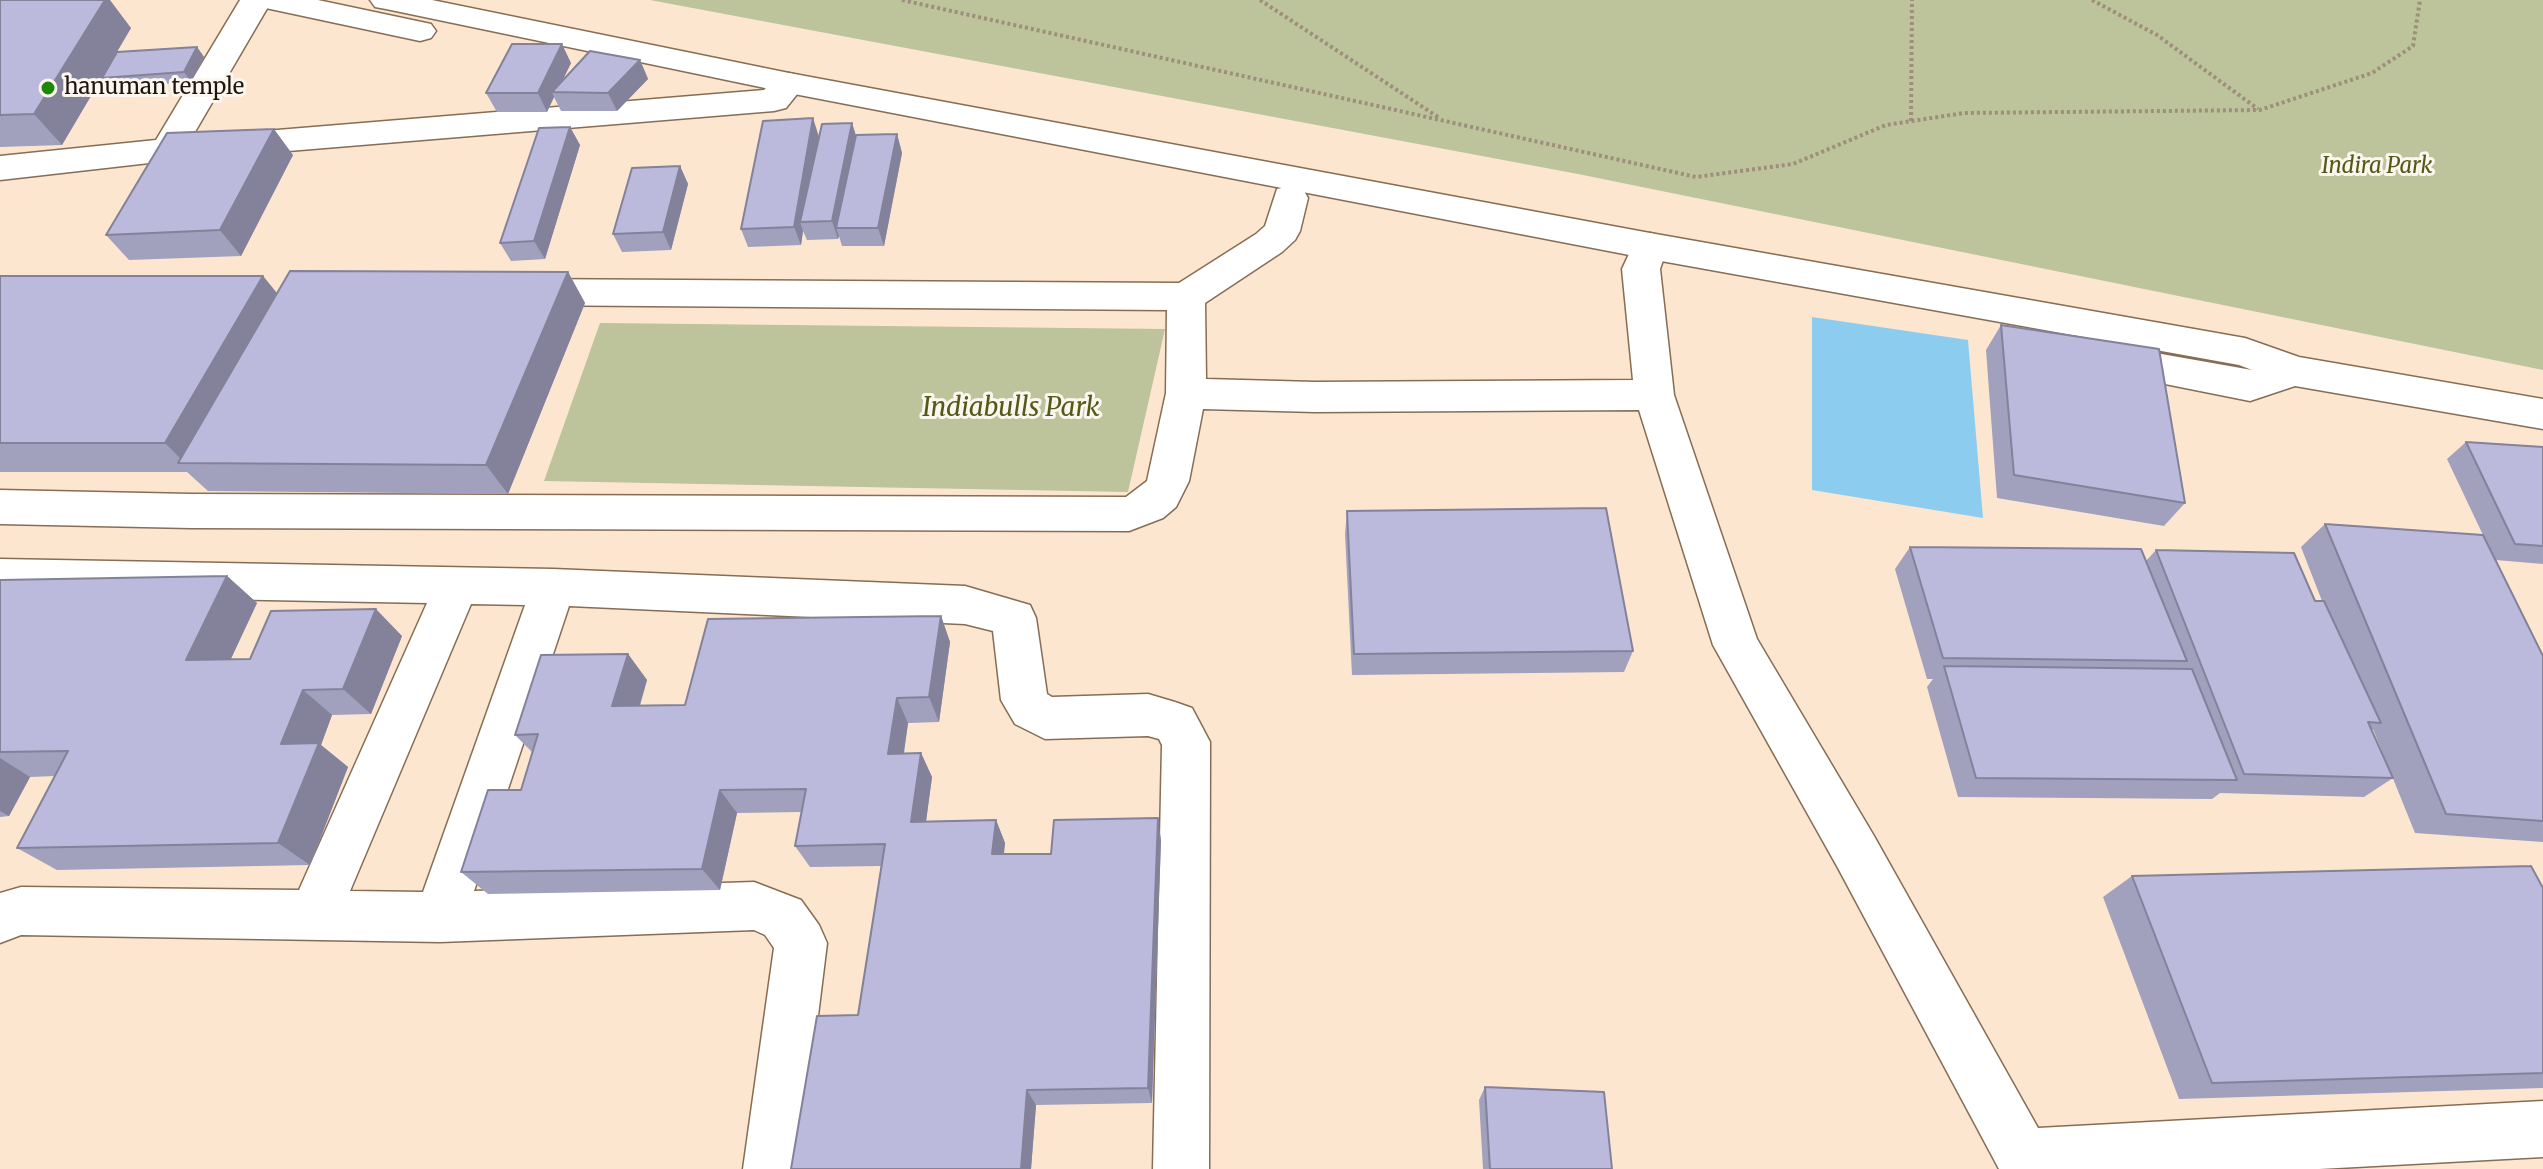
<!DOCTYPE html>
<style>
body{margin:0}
canvas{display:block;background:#fce6cf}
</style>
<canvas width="2543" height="1169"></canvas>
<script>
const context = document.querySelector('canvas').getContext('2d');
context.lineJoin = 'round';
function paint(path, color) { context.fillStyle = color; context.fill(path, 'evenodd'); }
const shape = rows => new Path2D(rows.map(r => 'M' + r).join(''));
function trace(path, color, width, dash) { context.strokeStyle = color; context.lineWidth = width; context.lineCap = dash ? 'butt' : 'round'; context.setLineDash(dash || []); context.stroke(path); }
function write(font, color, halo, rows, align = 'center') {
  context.font = font + ' Merriweather,serif'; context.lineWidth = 6; context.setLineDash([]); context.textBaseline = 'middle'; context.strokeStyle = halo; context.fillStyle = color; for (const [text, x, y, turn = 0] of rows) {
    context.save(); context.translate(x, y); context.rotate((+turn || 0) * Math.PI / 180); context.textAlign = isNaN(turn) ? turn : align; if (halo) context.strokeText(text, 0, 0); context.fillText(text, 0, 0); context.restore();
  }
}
paint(shape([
 [650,0,2543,0,2543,370,1578,174],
 [600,323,1165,329,1128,492,544,481]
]), '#bdc39b');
paint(shape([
 [1812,317,1968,340,1983,518,1812,490]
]), '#8ccdef');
const minor = shape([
 [240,0,272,0,192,137,764,90,777,76,789,73,801,76,806,83,786,108,774,111,167,161,0,180,0,156,156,140,240,0],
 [1290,186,1303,189,1308,198,1300,231,1295,240,1282,252,1205,303,1206,379,1315,382,1633,380,1622,269,1637,237,1650,233,1663,237,1668,246,1660,269,1674,395,1757,639,1874,836,2038,1128,2543,1101,2543,1157,2319,1169,1999,1169,1838,868,1713,645,1639,410,1315,412,1203,409,1189,481,1176,507,1163,518,1129,531,191,528,0,524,0,490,191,494,1126,497,1147,481,1166,393,1167,310,517,305,504,301,498,292,504,283,517,279,1179,283,1256,234,1265,226,1277,189,1290,186],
 [0,559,553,569,965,586,1030,605,1036,618,1047,694,1052,697,1148,694,1175,702,1192,708,1210,742,1209,1169,1153,1169,1162,745,1159,739,1148,736,1045,739,1015,724,1001,700,993,631,965,624,569,606,474,891,754,882,801,900,819,925,827,943,799,1169,743,1169,774,948,765,935,754,930,440,942,21,935,0,943,0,893,21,887,299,890,427,603,0,595,0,559],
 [471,604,525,605,423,892,350,891,471,604]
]);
const tertiary = shape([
 [256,0,318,0,431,24,436,31,431,38,420,41,261,7,256,0],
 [370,0,432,0,789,73,1650,233,2245,338,2299,357,2543,399,2543,429,2295,386,2250,401,2105,372,2091,368,2085,358,2091,348,2105,344,2252,370,2239,365,1650,259,789,93,386,9,375,7,370,0]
]);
trace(minor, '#866d54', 3);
trace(tertiary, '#866d54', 3);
trace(shape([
 [902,0,1696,177,1793,164,1886,125,1964,113,2260,110,2372,73,2413,46,2420,0],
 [1260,0,1438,117],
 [2092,0,2157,35,2258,109],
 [1911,121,1912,0]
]), '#9e8e7c', 4, [3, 3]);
paint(minor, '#fff');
paint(tertiary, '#fff');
paint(shape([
 [0,0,131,28,62,145,0,147],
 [197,47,204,57,191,82,110,88,102,78],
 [640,60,648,79,617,111,561,111,554,97,547,112,497,112,486,93,571,63,562,81],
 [852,123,856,137,897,134,902,153,884,246,842,246,839,236,838,239,807,240,803,231,801,245,748,247,741,229,819,137],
 [570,127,580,145,545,259,511,261,500,243],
 [293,155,241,256,129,260,106,235],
 [680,166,688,184,671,250,622,252,613,234],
 [568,272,585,303,508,494,208,491,187,472,0,472,0,276,263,276,277,293],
 [2001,325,2185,503,2164,526,1997,498,1986,350],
 [2466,442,2543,447,2543,564,2496,560,2543,656,2543,842,2415,833,2373,729,2372,730,2393,778,2364,797,2220,793,2212,799,1958,797,1927,687,1933,679,1927,679,1895,569,1910,547,2146,561,2156,550,2315,601,2322,601,2301,547,2325,524,2483,535,2447,459],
 [1347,511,1633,651,1624,672,1352,675,1345,534],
 [227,576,257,603,231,659,250,659,402,636,371,714,332,715,321,745,348,767,310,865,57,870,17,848,55,776,30,777,9,816,0,817,0,580],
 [941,616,950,642,939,722,908,723,904,754,921,753,932,777,926,821,996,820,1005,843,1004,854,1051,854,1161,840,1152,1103,1036,1105,1031,1169,791,1169,858,1015,881,866,810,867,795,846,801,812,737,813,720,890,488,894,461,872,521,790,533,753,515,735,628,654,647,680,640,706,685,705],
 [2132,876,2543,888,2543,1088,2179,1099,2103,897],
 [1485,1087,1612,1169,1483,1169,1479,1100]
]), '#a1a0bd');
paint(shape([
 [105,0,110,0,131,28,62,145,34,114],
 [562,44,571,63,557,92,552,92,554,97,547,112,538,93],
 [197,47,204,57,191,82,184,72],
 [640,60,648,79,617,111,608,93],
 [813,118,819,137,800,222,803,231,801,245,794,227],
 [852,123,858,142,836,228,839,236,838,239,832,221],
 [570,127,580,145,545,259,534,241],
 [274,129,293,155,241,256,220,230],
 [897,134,902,153,884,246,878,228],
 [680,166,688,184,671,250,663,232],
 [568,272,585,303,508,494,486,465],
 [263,276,287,306,185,463,165,443],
 [227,576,257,603,218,686,186,660],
 [376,609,402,636,371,714,343,689],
 [941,616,950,642,939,722,929,697],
 [628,654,647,680,632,731,612,706],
 [303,690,332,715,321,745,348,767,310,865,278,843,281,744],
 [897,698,908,723,900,777,888,754],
 [921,753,932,777,923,844,911,822],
 [0,758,30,777,9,816,0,811],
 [720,790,737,813,720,890,702,869],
 [1158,818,1161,840,1152,1103,1148,1088],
 [996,820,1005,843,1001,876,992,854],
 [1027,1090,1036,1105,1031,1169,1021,1169]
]), '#83829a');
const building = shape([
 [0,0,105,0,34,114,0,115,0,0],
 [512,44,562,44,538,93,486,93,512,44],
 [197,47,184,72,102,78,117,52,197,47],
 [590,51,640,60,608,93,552,92,590,51],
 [813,118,794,227,741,229,763,121,813,118],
 [852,123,832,221,800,222,822,124,852,123],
 [570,127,534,241,500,243,539,128,570,127],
 [274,129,220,230,106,235,167,133,274,129],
 [897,134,878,228,836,228,856,135,897,134],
 [680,166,663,232,613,234,632,168,680,166],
 [290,271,568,272,486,465,178,463,290,271],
 [0,276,263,276,165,443,0,443,0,276],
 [2001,325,2159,349,2185,503,2014,475,2001,325],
 [2466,442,2543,447,2543,546,2515,544,2466,442],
 [1606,508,1633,651,1354,654,1347,511,1606,508],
 [2325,524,2483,535,2543,656,2543,821,2446,814,2325,524],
 [1910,547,2141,549,2187,661,1943,658,1910,547],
 [2156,550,2294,553,2315,601,2324,601,2381,723,2368,722,2393,778,2244,774,2156,550],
 [227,576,186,660,250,659,271,611,376,609,343,689,303,690,281,744,319,743,278,843,17,848,68,751,0,752,0,580,227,576],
 [941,616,929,697,897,698,888,754,921,753,911,822,996,820,992,854,1051,854,1054,820,1158,818,1148,1088,1027,1090,1021,1169,791,1169,817,1016,858,1015,885,844,795,846,806,789,720,790,702,869,461,872,488,790,521,790,538,734,515,735,541,655,628,654,612,706,685,705,708,619,941,616],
 [1944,666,2192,669,2237,780,1976,778,1944,666],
 [2531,866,2543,888,2543,1073,2212,1083,2132,876,2531,866],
 [1485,1087,1604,1092,1612,1169,1490,1169,1485,1087]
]);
paint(building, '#bbbadc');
trace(building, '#83829a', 2);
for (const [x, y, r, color] of [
 [48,88,8,"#1d8800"]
]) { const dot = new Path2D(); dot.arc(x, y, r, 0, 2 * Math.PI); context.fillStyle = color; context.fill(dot); trace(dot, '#fcf6f0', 3); }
write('22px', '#1e150b', '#fcf6f0', [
 ["hanuman temple",64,88]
], 'left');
write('italic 22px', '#535a16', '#fcf6f0', [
 ["Indira Park",2377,167]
]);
write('italic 26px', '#535a16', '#fcf6f0', [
 ["Indiabulls Park",1011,409]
]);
</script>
